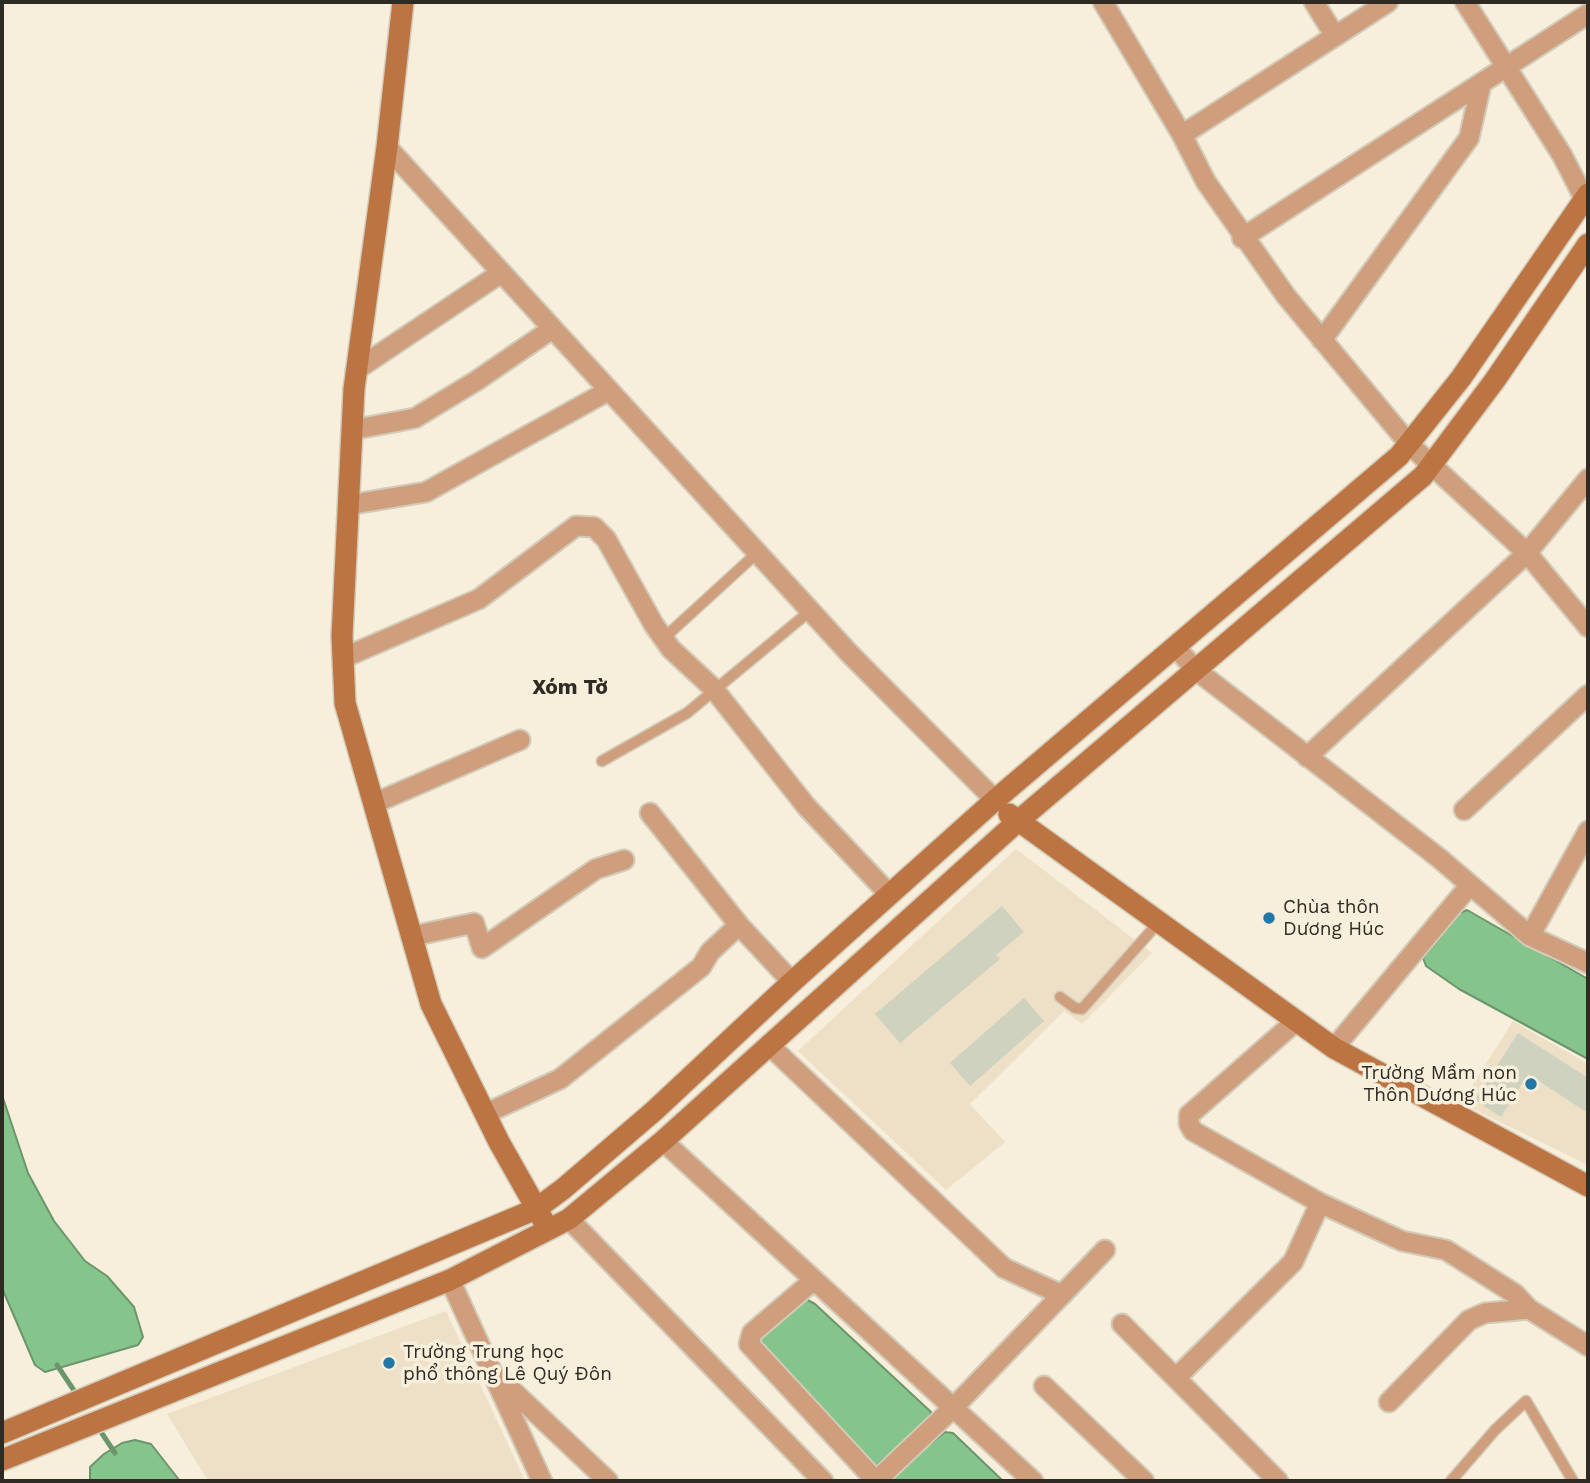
<!DOCTYPE html>
<meta charset="utf-8">
<style>
body{margin:0}
#map{position:relative;width:1590px;height:1483px;overflow:hidden;background:#f7eedb;font-family:"Work Sans",sans-serif}
canvas{display:block}
.frame{position:absolute;inset:0;border:4px solid #2e2b24;pointer-events:none}
</style>
<div id="map">
<canvas width="1590" height="1483"></canvas>
<div class="frame"></div>
</div>
<script>
const context = document.querySelector('canvas').getContext('2d');
context.lineJoin = 'round';
function paint(path, color) { context.fillStyle = color; context.fill(path, 'evenodd'); }
const shape = rows => new Path2D(rows.map(r => 'M' + r).join(''));
function trace(path, color, width, dash) { context.strokeStyle = color; context.lineWidth = width; context.lineCap = dash ? 'butt' : 'round'; context.setLineDash(dash || []); context.stroke(path); }
function write(font, color, halo, rows, align = 'center') {
  context.font = font + ' "Work Sans",sans-serif'; context.lineWidth = 7; context.setLineDash([]); context.textBaseline = 'middle'; context.strokeStyle = halo; context.fillStyle = color; for (const [text, x, y, turn = 0] of rows) {
    context.save(); context.translate(x, y); context.rotate((+turn || 0) * Math.PI / 180); context.textAlign = isNaN(turn) ? turn : align; if (halo) context.strokeText(text, 0, 0); context.fillText(text, 0, 0); context.restore();
  }
}
paint(shape([
 [1016,849,1152,953,1082,1024,1064,1011,970,1104,1005,1142,946,1190,798,1051],
 [1513,1021,1588,1064,1588,1165,1461,1103],
 [446,1311,525,1481,208,1481,167,1414]
]), '#ede0c6');
const water = shape([
 [1467,910,1588,979,1588,1059,1459,989,1426,966,1423,958,1460,913,1467,910],
 [2,1095,28,1173,54,1221,85,1261,107,1276,134,1307,143,1337,138,1345,45,1372,35,1365,2,1288,2,1095],
 [804,1298,815,1304,931,1412,928,1422,877,1465,874,1466,757,1340,804,1298],
 [945,1432,953,1433,1003,1481,890,1481,892,1475,945,1432],
 [135,1440,151,1444,180,1481,90,1481,90,1467,104,1454,122,1443,135,1440]
]);
paint(water, '#85c48a');
trace(water, '#6b966b', 2);
trace(shape([
 [57,1365,75,1392],
 [97,1426,115,1453]
]), '#6b966b', 5);
paint(shape([
 [1002,906,1024,932,996,955,1000,959,900,1043,875,1014],
 [1024,998,1044,1021,970,1086,950,1063],
 [1518,1033,1588,1078,1588,1113,1528,1074,1501,1117,1475,1100]
]), '#ced2be');
const lane = shape([
 [664,638,757,553],
 [602,761,687,713,810,611],
 [1060,997,1075,1008,1082,1009,1158,923],
 [1451,1481,1495,1430,1526,1401,1573,1481]
]);
const street = shape([
 [1103,2,1182,135,1206,182,1286,296,1410,445,1527,553,1588,627],
 [1314,2,1335,36],
 [1465,2,1562,155,1584,198],
 [1182,135,1388,2],
 [387,147,849,653,995,800],
 [1242,238,1588,14],
 [1322,340,1469,138,1481,85],
 [356,370,501,273],
 [352,430,415,418,476,381,552,329],
 [348,505,426,492,608,391],
 [1177,649,1196,670,1439,858,1530,936,1588,963],
 [343,658,479,599,576,526,594,527,606,539,654,625,671,649,713,688,806,806,889,894],
 [1307,757,1527,553,1588,479],
 [375,803,520,740],
 [1464,810,1588,695],
 [650,813,739,925,792,982],
 [413,936,474,923,482,948,596,869,624,860],
 [1530,936,1588,831],
 [1295,1022,1189,1115,1189,1124,1193,1131,1320,1203,1402,1241,1446,1250,1515,1294,1529,1309,1588,1346],
 [769,1045,1004,1268,1062,1295],
 [1334,1048,1470,885],
 [485,1114,560,1079,701,967,710,952,739,925],
 [663,1141,1033,1481],
 [569,1219,823,1481],
 [450,1280,542,1481],
 [814,1280,752,1333,749,1344,876,1481],
 [1122,1324,1278,1481],
 [499,1378,608,1481],
 [1176,1378,1293,1262,1320,1203],
 [1044,1386,1144,1481],
 [1389,1402,1469,1320,1485,1313,1529,1309],
 [876,1481,953,1408,1105,1250]
]);
const secondary = shape([
 [403,2,387,147,354,389,342,636,345,703,431,1004,499,1142,543,1220],
 [1009,814,1334,1048,1588,1186],
 [2,1433,536,1209,563,1189,654,1111,792,982,995,800,1399,456,1461,378,1588,194],
 [2,1460,450,1280,569,1219,663,1141,1017,822,1423,476,1495,380,1588,244]
]);
trace(lane, '#d3cbba', 13);
trace(street, '#d3cbba', 23);
trace(secondary, '#d3cbba', 24);
trace(lane, '#cf9e7d', 10);
trace(street, '#cf9e7d', 19);
trace(secondary, '#bc7542', 21);
for (const [x, y, r, color] of [
 [1269,918,7,"#2178a7"],
 [1531,1084,7,"#2178a7"],
 [389,1363,7,"#2178a7"]
]) { const dot = new Path2D(); dot.arc(x, y, r, 0, 2 * Math.PI); context.fillStyle = color; context.fill(dot); trace(dot, '#f7eedb', 2.5); }
write('19px', '#2e2b24', '#f7eedb', [
 ["Chùa thôn",1283,907],
 ["Dương Húc",1283,929],
 ["Trường Mầm non",1517,1073,"right"],
 ["Thôn Dương Húc",1517,1095,"right"],
 ["Trường Trung học",403,1352],
 ["phổ thông Lê Quý Đôn",403,1374]
], 'left');
write('bold 21px', '#2e2b24', '#f7eedb', [
 ["Xóm Tờ",570,688]
]);
</script>
